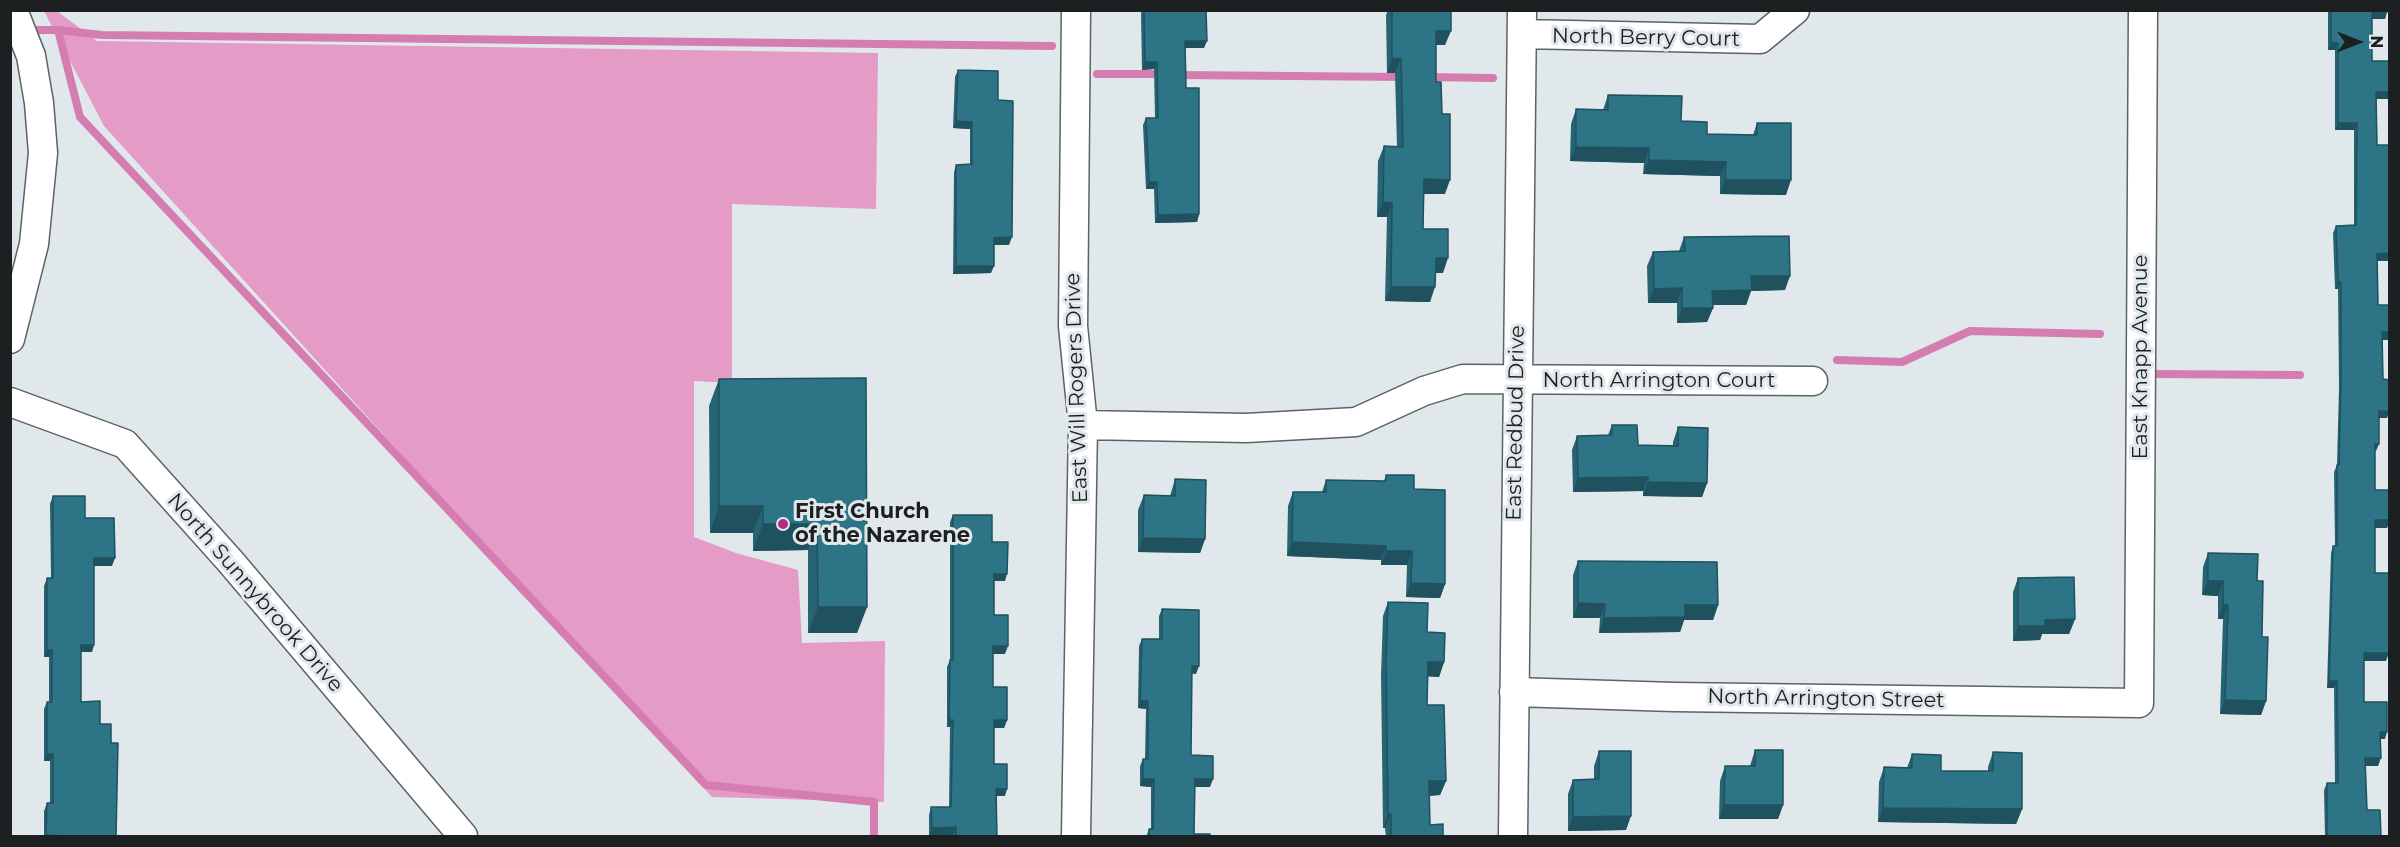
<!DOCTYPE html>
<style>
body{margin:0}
#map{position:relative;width:2400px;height:847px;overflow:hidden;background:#e0e8eb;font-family:Montserrat,sans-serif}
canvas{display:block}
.frame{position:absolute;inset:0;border:12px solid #1d2021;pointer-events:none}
.north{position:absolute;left:2328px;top:12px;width:60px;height:60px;-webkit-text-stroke:4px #e0e8eb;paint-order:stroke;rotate:90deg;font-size:16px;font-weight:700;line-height:24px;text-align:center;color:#1d2021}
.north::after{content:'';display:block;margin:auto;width:21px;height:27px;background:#1d2021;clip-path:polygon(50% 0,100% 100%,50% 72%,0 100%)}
</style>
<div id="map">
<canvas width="2400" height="847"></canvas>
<div class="frame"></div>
<div class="north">N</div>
</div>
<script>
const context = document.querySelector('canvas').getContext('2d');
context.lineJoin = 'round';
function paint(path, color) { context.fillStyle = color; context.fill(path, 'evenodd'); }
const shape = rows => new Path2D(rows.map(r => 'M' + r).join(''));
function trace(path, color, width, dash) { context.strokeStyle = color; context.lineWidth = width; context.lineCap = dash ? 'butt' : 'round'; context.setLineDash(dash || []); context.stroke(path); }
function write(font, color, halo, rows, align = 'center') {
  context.font = font + ' Montserrat,sans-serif'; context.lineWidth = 6; context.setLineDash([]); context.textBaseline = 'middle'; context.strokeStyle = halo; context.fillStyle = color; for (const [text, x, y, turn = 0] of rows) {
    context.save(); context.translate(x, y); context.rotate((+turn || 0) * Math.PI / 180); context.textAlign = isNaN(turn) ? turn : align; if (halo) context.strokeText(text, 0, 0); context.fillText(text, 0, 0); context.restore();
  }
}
paint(shape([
 [44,11,57,11,97,41,878,53,876,209,732,204,732,383,694,381,694,537,736,553,798,570,802,643,885,641,884,802,712,797,104,126]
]), '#e49bc5');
trace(shape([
 [27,28,35,30,58,30,80,117,706,785,874,802,874,836],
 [58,30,102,35,1052,46],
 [1097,74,1163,74],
 [1176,75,1406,77],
 [1425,77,1493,78],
 [1837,360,1902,362,1970,331,2100,334],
 [2152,374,2300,375]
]), '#d57cb1', 8);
const minor = shape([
 [1522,34,1760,39,1795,10],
 [10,339,34,244,43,153,39,103,31,56,13,10],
 [10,402,125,444,230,561,463,836],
 [1083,425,1246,428,1356,422,1424,391,1463,379,1813,381],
 [1514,692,1674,697,2139,703,2143,10],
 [1076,836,1083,425,1073,326,1076,10],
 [1513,836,1522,10]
]);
trace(minor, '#5b6365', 31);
trace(minor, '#fff', 28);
paint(shape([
 [1142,10,1206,10,1204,48,1185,48,1186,88,1199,214,1197,222,1155,223,1154,189,1146,189,1143,125,1146,118,1155,118,1154,69,1142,70,1141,14],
 [1388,10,1451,10,1445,45,1436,45,1436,82,1442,114,1445,194,1424,194,1423,229,1443,273,1436,273,1430,302,1385,301,1387,217,1377,217,1378,161,1384,146,1397,147,1395,73,1387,73,1386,15],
 [2328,10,2387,10,2385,19,2372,19,2372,61,2390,61,2390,99,2376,99,2377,145,2389,261,2377,261,2378,305,2390,305,2390,335,2388,340,2383,340,2383,379,2387,418,2379,418,2376,451,2375,451,2375,490,2387,528,2375,528,2375,573,2386,661,2364,661,2364,702,2385,739,2380,739,2378,766,2365,766,2367,810,2381,837,2325,837,2324,790,2327,783,2335,783,2334,688,2327,688,2331,553,2333,546,2335,546,2334,472,2337,465,2339,387,2338,289,2335,289,2333,233,2336,226,2354,225,2354,130,2335,130,2335,50,2328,50],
 [958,70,998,100,1009,245,994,245,991,273,953,274,954,172,956,165,970,165,970,129,953,128,955,77],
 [1608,95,1681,121,1707,134,1753,135,1757,123,1786,195,1720,194,1720,176,1643,174,1644,163,1570,161,1571,124,1576,109,1603,110],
 [1684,237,1785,290,1751,291,1746,305,1712,305,1713,308,1707,322,1677,323,1677,303,1648,303,1647,266,1653,252,1679,251],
 [866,378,867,607,857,633,808,633,808,550,753,551,753,533,710,533,709,406,719,379],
 [1612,425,1638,445,1673,445,1673,442,1678,427,1707,483,1702,497,1643,496,1643,491,1573,492,1572,450,1577,436,1608,435],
 [1386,475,1414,489,1445,584,1440,598,1406,597,1407,565,1381,565,1381,560,1287,556,1288,506,1293,492,1322,492,1326,480,1384,481],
 [1175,479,1205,539,1200,553,1138,552,1138,510,1144,495,1170,496],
 [53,496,85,518,112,566,94,566,92,652,81,652,81,702,100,724,111,743,116,837,44,837,44,811,47,803,50,803,50,761,44,761,44,709,47,702,49,702,49,657,44,657,44,586,47,578,51,578,50,504],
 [953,515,992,542,1005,581,994,581,994,615,1005,654,993,654,993,687,1007,720,1004,728,994,728,994,764,1005,796,997,796,997,837,953,837,953,835,929,835,929,815,931,807,949,807,950,727,947,727,947,667,950,660,950,522],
 [2208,553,2257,581,2262,637,2266,701,2261,715,2220,714,2223,619,2218,619,2218,596,2202,595,2203,567],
 [1578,561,1718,605,1713,620,1684,620,1680,632,1599,633,1600,618,1573,618,1573,575],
 [2018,578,2075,619,2069,634,2042,634,2040,640,2013,641,2013,592],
 [1388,602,1427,632,1444,662,1439,677,1427,676,1427,705,1446,781,1440,795,1429,796,1430,825,1443,837,1386,837,1385,828,1383,828,1381,675,1383,616],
 [1162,609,1196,674,1192,673,1191,755,1210,787,1195,787,1194,834,1210,837,1146,837,1149,829,1151,829,1151,787,1140,786,1140,766,1143,759,1145,759,1146,709,1138,708,1139,646,1142,639,1159,639,1159,616],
 [1755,750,1783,805,1778,819,1719,819,1720,781,1725,766,1750,766],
 [1599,751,1626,830,1568,831,1568,794,1573,780,1594,779,1594,766],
 [1993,752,2022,809,2016,824,1878,822,1879,782,1884,767,1907,768,1912,754,1941,771,1988,771,1988,767]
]), '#266473');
paint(shape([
 [2372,12,2387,12,2385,19,2370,19],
 [1436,31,1451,31,1445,45,1431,45],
 [1185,41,1207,41,1204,48,1182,48],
 [2331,43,2338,43,2335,50,2328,50],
 [1401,58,1395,73,1387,73,1392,59],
 [1145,62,1157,62,1154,69,1142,70],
 [2376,92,2390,92,2390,99,2374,99],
 [956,121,972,122,970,129,953,128],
 [2338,123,2357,123,2354,130,2335,130],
 [1576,147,1649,148,1644,163,1570,161],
 [1649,160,1726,162,1720,176,1643,174],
 [1424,179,1450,180,1445,194,1419,194],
 [1725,180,1791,180,1786,195,1720,194],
 [1149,182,1157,182,1154,189,1146,189],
 [1383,202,1392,203,1387,217,1377,217],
 [1199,214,1197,222,1155,223,1158,215],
 [1012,237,1009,245,991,245,994,238],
 [2390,253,2389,261,2374,261,2377,254],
 [1436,258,1448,258,1443,273,1431,273],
 [956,266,994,266,991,273,953,274],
 [1751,276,1790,276,1785,290,1751,291,1746,305,1707,305,1712,291],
 [2338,282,2341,282,2338,289,2335,289],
 [1391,287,1435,287,1430,302,1385,301],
 [1682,288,1677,303,1648,303,1654,289],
 [1682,308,1713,308,1707,322,1677,323],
 [2382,332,2390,332,2388,340,2380,340],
 [2379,411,2390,411,2387,418,2377,418],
 [2375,444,2379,444,2376,451,2372,451],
 [1648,477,1643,491,1573,492,1578,478],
 [1648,482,1707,483,1702,497,1643,496],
 [719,506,763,506,753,533,710,533],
 [2375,520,2390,520,2390,522,2387,528,2372,528],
 [763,524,817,524,808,550,753,551],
 [1143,538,1205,539,1200,553,1138,552],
 [1292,542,1386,546,1381,560,1287,556],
 [1386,551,1412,551,1407,565,1381,565],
 [94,558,115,558,112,566,92,566],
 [994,574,1007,574,1005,581,991,581],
 [2208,581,2223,581,2218,596,2202,595],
 [1411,583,1445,584,1440,598,1406,597],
 [1578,603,1605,604,1600,618,1573,618],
 [1685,605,1718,605,1713,620,1684,620,1680,632,1599,633,1604,618],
 [2223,605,2228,605,2223,619,2218,619],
 [818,607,867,607,857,633,808,633],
 [2075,619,2069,634,2042,634,2040,640,2013,641,2018,626,2045,620],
 [81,645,94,645,92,652,78,652],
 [993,646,1008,646,1005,654,990,654],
 [47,650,52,650,49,657,44,657],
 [2364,653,2389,653,2386,661,2362,661],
 [1428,662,1444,662,1439,677,1422,676],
 [1192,666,1199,666,1196,674,1189,673],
 [2329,681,2337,681,2334,688,2327,688],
 [2225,700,2266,701,2261,715,2220,714],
 [1140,701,1148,701,1146,709,1138,708],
 [949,720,953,720,950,727,947,727],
 [994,720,1007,720,1004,728,991,728],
 [2380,732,2387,732,2385,739,2378,739],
 [47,754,53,754,50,761,44,761],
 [2365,758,2381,758,2378,766,2362,766],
 [1143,779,1154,779,1151,787,1140,786],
 [1195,779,1213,779,1210,787,1193,787],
 [1429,781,1446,781,1440,795,1424,796],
 [996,789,1007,789,1005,796,994,796],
 [1724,805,1783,805,1778,819,1719,819],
 [1883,808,2022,809,2016,824,1878,822],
 [1388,814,1391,814,1385,828,1383,828],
 [1631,816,1626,830,1568,831,1573,817],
 [956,827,953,835,929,835,932,828]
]), '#1f515e');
const building = shape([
 [1144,10,1206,10,1207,41,1185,41,1186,88,1199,88,1199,214,1158,215,1157,182,1149,182,1146,118,1158,118,1157,62,1145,62,1144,10],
 [1392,10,1451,10,1451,31,1436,31,1436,82,1441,82,1442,114,1450,114,1450,180,1424,179,1423,229,1448,229,1448,258,1436,258,1435,287,1391,287,1392,203,1383,202,1384,146,1403,147,1401,58,1392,59,1392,10],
 [2331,10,2387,10,2387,12,2372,12,2372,61,2390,61,2390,92,2376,92,2377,145,2390,145,2390,253,2377,254,2378,305,2390,305,2390,332,2382,332,2383,379,2390,380,2390,411,2379,411,2379,444,2375,444,2375,490,2390,490,2390,520,2375,520,2375,573,2390,573,2389,653,2364,653,2364,702,2387,702,2387,732,2380,732,2381,758,2365,758,2367,810,2380,810,2381,837,2327,837,2327,783,2338,783,2337,681,2329,681,2333,546,2337,546,2337,465,2339,465,2341,379,2341,282,2338,282,2336,226,2356,225,2357,123,2338,123,2338,43,2331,43,2331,10],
 [958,70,998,71,998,100,1013,101,1012,237,994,238,994,266,956,266,956,165,972,164,972,122,956,121,958,70],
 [1608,95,1682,96,1681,121,1707,122,1707,134,1757,135,1757,123,1791,123,1791,180,1725,180,1726,162,1649,160,1649,148,1576,147,1576,109,1608,110,1608,95],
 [1789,236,1790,276,1751,276,1752,290,1712,291,1713,308,1682,308,1682,288,1654,289,1653,252,1685,251,1684,237,1789,236],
 [866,378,867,607,818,607,817,524,763,524,763,506,719,506,719,379,866,378],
 [1612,425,1637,425,1638,445,1678,446,1678,427,1708,428,1707,483,1648,482,1648,477,1578,478,1577,436,1612,435,1612,425],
 [1386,475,1414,475,1414,489,1445,490,1445,584,1411,583,1412,551,1386,551,1386,546,1292,542,1293,492,1326,492,1326,480,1386,481,1386,475],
 [1175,479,1206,480,1205,539,1143,538,1144,495,1175,496,1175,479],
 [53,496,85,496,85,518,114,518,115,558,94,558,94,645,81,645,81,702,100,701,100,724,111,724,111,743,118,743,116,837,61,837,61,836,46,835,47,803,53,803,53,754,47,754,47,702,52,702,52,650,47,650,47,578,53,578,53,496],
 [953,515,992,515,992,542,1008,542,1007,574,994,574,994,615,1008,615,1008,646,993,646,993,687,1007,687,1007,720,994,720,994,764,1007,764,1007,789,996,789,997,837,956,837,956,827,932,828,931,807,951,807,953,720,949,720,950,660,953,660,953,515],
 [2208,553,2258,554,2257,581,2263,581,2262,637,2268,637,2266,701,2225,700,2228,605,2223,605,2223,581,2208,581,2208,553],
 [1578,561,1717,562,1718,605,1685,605,1685,617,1604,618,1605,604,1578,603,1578,561],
 [2074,577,2075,619,2045,620,2045,626,2018,626,2018,578,2074,577],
 [1388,602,1428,603,1427,632,1445,633,1444,662,1428,662,1427,705,1444,705,1446,781,1429,781,1430,825,1443,824,1443,837,1391,837,1391,814,1388,814,1386,661,1388,602],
 [1162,609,1199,610,1199,666,1192,666,1191,755,1213,756,1213,779,1195,779,1194,834,1210,834,1210,837,1149,837,1149,829,1153,829,1154,779,1143,779,1143,759,1148,759,1148,701,1140,701,1142,639,1162,639,1162,609],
 [1755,750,1783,750,1783,805,1724,805,1725,766,1755,766,1755,750],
 [1599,751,1631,751,1631,816,1573,817,1573,780,1599,779,1599,751],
 [1993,752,2022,753,2022,809,1883,808,1884,767,1912,768,1912,754,1941,755,1941,771,1993,771,1993,752]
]);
paint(building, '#2c7486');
trace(building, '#1f515e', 1.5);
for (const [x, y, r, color] of [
 [783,524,6,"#ab3082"]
]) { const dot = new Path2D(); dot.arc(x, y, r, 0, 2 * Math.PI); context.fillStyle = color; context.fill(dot); trace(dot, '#e0e8eb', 2); }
write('21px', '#1d2021', '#e0e8eb', [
 ["North Berry Court",1646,38,1],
 ["East Knapp Avenue",2141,357,-90],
 ["North Arrington Court",1659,381],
 ["East Will Rogers Drive",1077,388,-92],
 ["East Redbud Drive",1516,423,-89],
 ["North Sunnybrook Drive",255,593,49],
 ["North Arrington Street",1826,699,1]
]);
write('bold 21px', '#1d2021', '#e0e8eb', [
 ["First Church",795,512],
 ["of the Nazarene",795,536]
], 'left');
</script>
